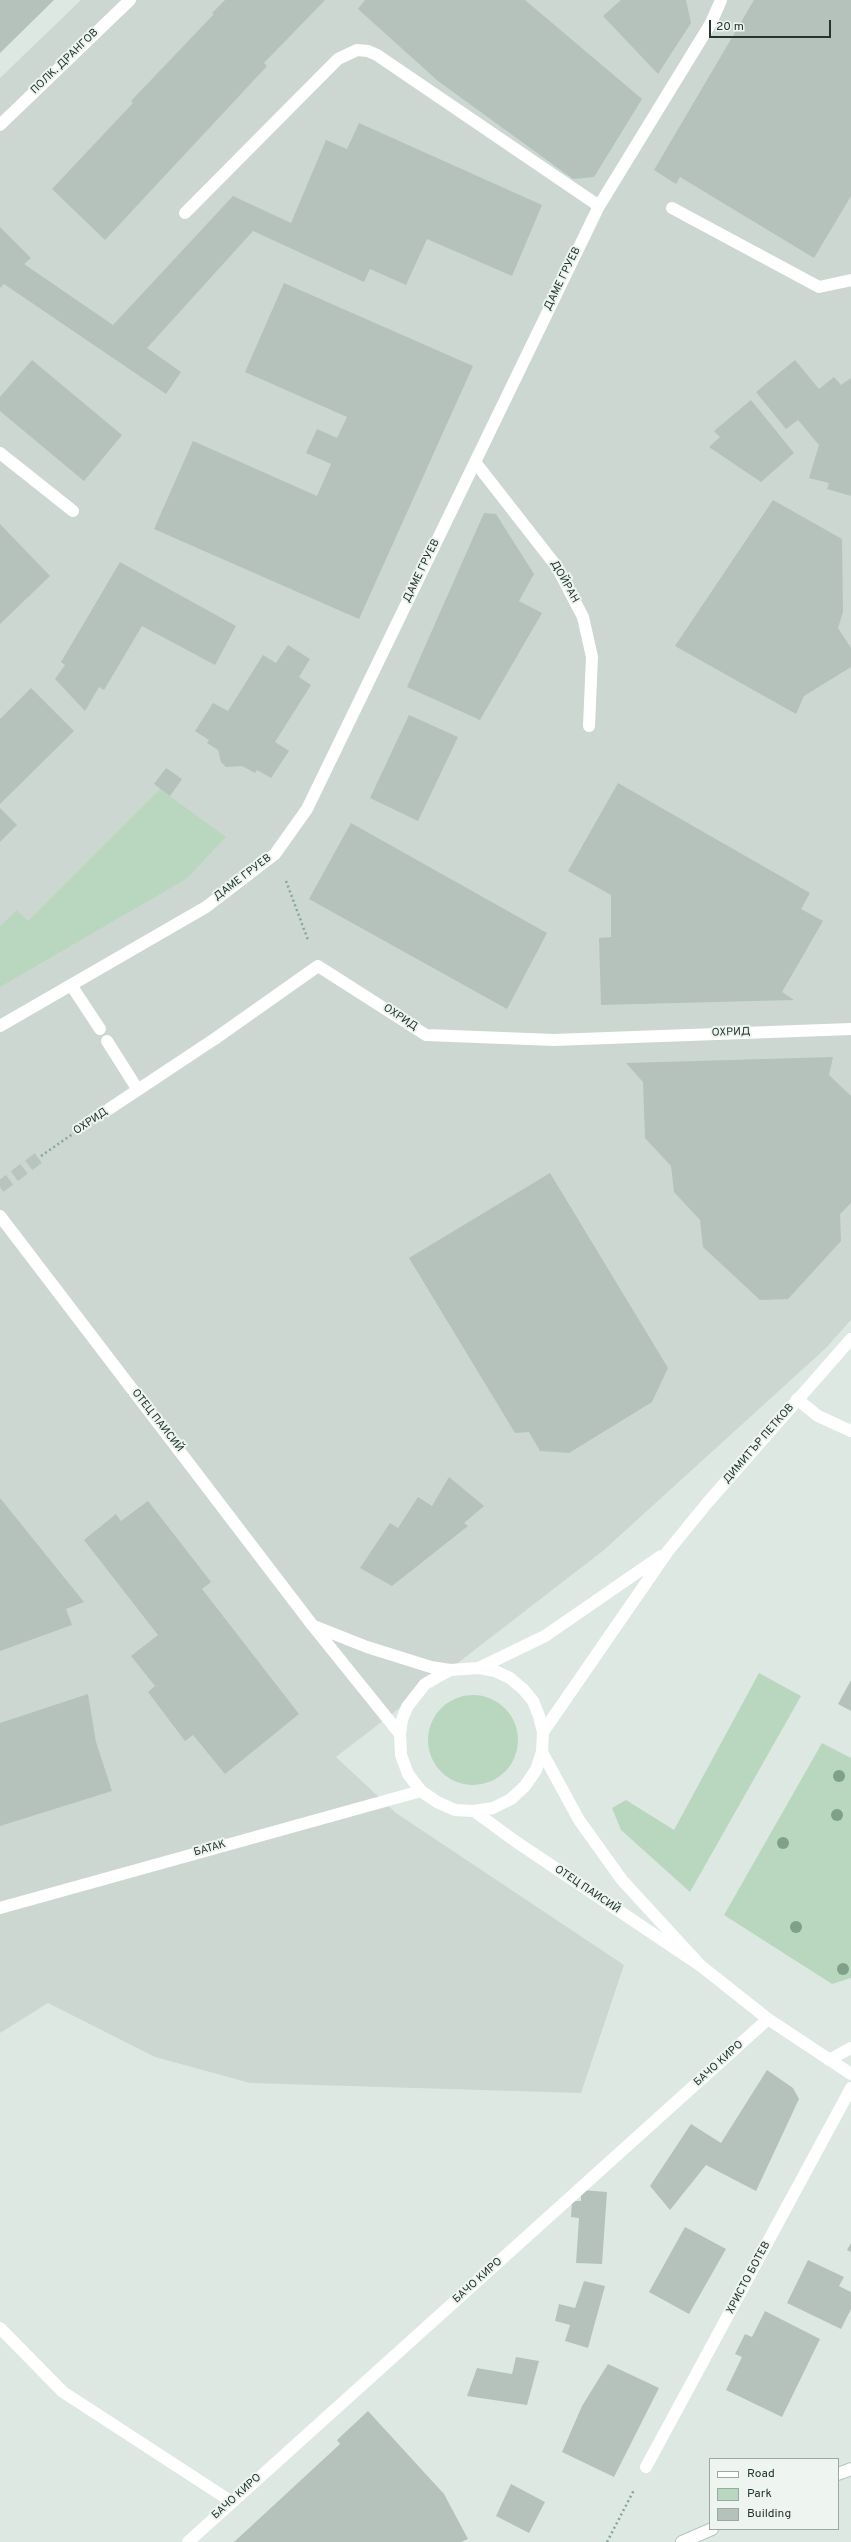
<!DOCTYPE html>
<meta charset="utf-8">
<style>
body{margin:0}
#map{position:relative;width:851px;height:2542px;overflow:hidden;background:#dee8e2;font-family:Overpass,sans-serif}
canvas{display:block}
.legend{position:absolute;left:709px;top:2458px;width:130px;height:72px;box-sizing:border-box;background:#eef5f1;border:1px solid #9ca8a3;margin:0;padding:5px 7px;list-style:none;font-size:12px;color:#22352e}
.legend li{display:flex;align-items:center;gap:8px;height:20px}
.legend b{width:20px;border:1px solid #9ca8a3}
.scale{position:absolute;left:709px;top:20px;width:122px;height:18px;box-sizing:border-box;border:2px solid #22352e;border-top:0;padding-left:5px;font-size:12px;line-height:14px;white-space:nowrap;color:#22352e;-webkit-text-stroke:3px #eef5f1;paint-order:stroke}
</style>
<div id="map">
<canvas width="851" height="2542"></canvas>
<ul class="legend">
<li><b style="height:5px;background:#fff"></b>Road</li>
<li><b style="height:11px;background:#b9d7be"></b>Park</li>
<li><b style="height:11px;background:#b4c2bb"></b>Building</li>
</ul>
<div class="scale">20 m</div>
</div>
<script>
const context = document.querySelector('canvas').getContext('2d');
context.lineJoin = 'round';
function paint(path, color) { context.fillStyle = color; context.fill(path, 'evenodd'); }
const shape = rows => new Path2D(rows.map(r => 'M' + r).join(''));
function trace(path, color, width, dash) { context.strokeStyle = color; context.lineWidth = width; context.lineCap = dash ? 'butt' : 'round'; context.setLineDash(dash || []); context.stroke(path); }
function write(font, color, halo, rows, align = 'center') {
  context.font = font + ' Overpass,sans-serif'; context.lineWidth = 4; context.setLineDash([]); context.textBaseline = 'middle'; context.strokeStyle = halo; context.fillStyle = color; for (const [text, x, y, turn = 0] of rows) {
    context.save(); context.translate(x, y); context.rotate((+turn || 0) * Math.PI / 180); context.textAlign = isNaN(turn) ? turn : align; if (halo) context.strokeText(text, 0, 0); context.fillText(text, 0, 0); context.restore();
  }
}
paint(shape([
 [81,0,851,0,851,1320,826,1348,604,1550,336,1757,396,1813,624,1965,581,2093,250,2083,155,2057,48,2003,0,2033,0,78]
]), '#cdd7d1');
paint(shape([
 [160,789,226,837,186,879,0,987,0,926,17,910,28,921],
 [759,1673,801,1696,690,1892,621,1830,612,1808,626,1800,674,1830],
 '428 1740a45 45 0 1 1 90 0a45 45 0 1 1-90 0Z',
 [822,1743,851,1758,851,1978,832,1984,724,1915]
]), '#b9d7be');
paint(shape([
 [0,0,54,0,0,53],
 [225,0,325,0,264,63,267,66,105,240,52,189,133,103,131,101,214,14,212,13],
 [365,0,525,0,642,99,594,177,573,179,438,81,358,9],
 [621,0,686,0,691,23,658,74,603,16],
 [754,0,851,0,851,196,814,258,680,177,676,184,654,170],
 [359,123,542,205,512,276,427,239,406,285,370,269,364,282,253,231,147,348,181,372,166,394,4,284,0,288,0,227,31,258,24,264,113,325,233,196,291,223,326,140,347,149],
 [284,283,473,366,359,619,154,529,193,441,317,496,331,464,306,453,317,429,337,438,347,417,245,372],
 [32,360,122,435,84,481,0,411,0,397],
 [795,360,819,389,834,377,841,385,851,378,851,496,827,489,829,483,809,478,819,445,798,420,786,429,756,392],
 [751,400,794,453,761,482,709,447,720,437,714,431],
 [773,500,842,539,843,612,838,628,851,648,851,667,804,696,796,714,675,646],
 [484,513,496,514,534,574,519,601,542,613,480,720,407,687],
 [0,524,50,576,0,624],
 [120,562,236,626,215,665,142,626,104,690,99,687,85,711,55,679,65,665,61,662],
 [288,645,310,659,299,677,311,685,275,742,289,751,271,778,257,770,255,773,242,766,226,767,221,762,218,750,207,743,209,740,195,731,213,703,228,711,263,655,276,663],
 [31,688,74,731,0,804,0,719],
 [409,715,458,737,418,821,370,798],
 [166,768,182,779,170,796,154,784],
 [618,783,810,893,801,909,823,921,782,992,794,1000,601,1005,599,938,611,937,611,895,568,871],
 [0,808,17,825,0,842],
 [351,823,547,933,507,1009,309,899],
 [833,1057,829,1075,851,1096,851,1203,840,1214,841,1241,788,1299,760,1300,703,1247,700,1220,674,1192,671,1166,645,1138,643,1082,626,1063],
 [550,1173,668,1368,652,1402,569,1453,540,1451,529,1432,515,1433,409,1258],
 [449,1477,484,1506,464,1523,468,1526,392,1586,360,1568,390,1523,398,1528,418,1497,432,1506],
 [0,1498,84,1602,66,1609,72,1625,0,1651],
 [148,1501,211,1582,202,1589,299,1714,225,1774,193,1735,185,1741,148,1692,155,1686,131,1656,158,1635,84,1540,116,1514,121,1521],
 [851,1680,851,1711,838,1704],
 [88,1694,96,1742,112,1791,0,1826,0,1723],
 [767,2070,793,2088,799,2099,756,2191,706,2165,670,2210,650,2186,691,2124,721,2143],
 [581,2190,607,2192,602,2264,576,2263,579,2218,571,2217,572,2201,581,2201],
 [685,2227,726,2249,689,2314,649,2292],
 [851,2243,851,2252,847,2250],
 [808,2260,844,2277,839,2286,851,2292,851,2309,841,2329,787,2303],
 [584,2281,605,2286,588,2348,565,2341,570,2325,555,2321,559,2304,575,2308],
 [765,2311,820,2339,782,2417,726,2390,742,2357,735,2354,745,2334,752,2337],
 [516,2357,539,2361,527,2405,467,2396,477,2368,512,2374],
 [608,2364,659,2388,614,2477,562,2452,582,2406],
 [368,2411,444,2494,468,2539,461,2542,234,2542,340,2444,337,2440],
 [511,2484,545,2502,529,2533,496,2516]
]), '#b4c2bb');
trace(shape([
 [0,1187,41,1156]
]), '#b8c4be', 12, [12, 6]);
const secondary = shape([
 [838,2474,851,2469],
 [682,2542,712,2529]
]);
trace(secondary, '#b3c6bd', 14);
trace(shape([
 [286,881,308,940],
 [41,1156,87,1124],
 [607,2542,634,2490]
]), '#82a898', 2.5, [2, 3]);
trace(shape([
 [672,208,819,287,851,280],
 [185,213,338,59,357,50,368,51,377,55,599,206],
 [0,453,73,511],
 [797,1399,818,1416,851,1431]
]), '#fff', 12);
trace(shape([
 [71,985,100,1029],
 [107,1041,138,1090],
 [109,1109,216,1038]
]), '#fff', 12);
trace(shape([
 [0,125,130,0],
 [475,462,557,567,583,617,592,657,589,726],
 [0,1026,206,907,275,854,307,809,599,206,711,23,721,0],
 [216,1038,318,966,426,1035,554,1040,851,1029],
 [479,1668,545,1636,661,1556],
 [543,1732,668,1551,708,1502,851,1339],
 [0,1908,421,1791],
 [829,2060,851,2048],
 [0,2328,63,2392,232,2502],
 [646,2467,851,2088],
 [188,2542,768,2019]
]), '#fff', 12);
trace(shape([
 [0,1216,313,1626,400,1734],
 [314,1626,367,1647,431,1667,450,1670],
 [542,1752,536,1770,525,1786,511,1799,493,1808,474,1811,455,1810,437,1802,421,1791,408,1774,401,1755,400,1734,402,1720,407,1707,425,1684,450,1670,479,1668,495,1671,510,1678,523,1689,533,1701,539,1716,543,1732,542,1752,579,1820,622,1880,701,1966],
 [474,1811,515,1841,701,1966,768,2019,851,2074]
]), '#fff', 12);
trace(secondary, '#fff', 12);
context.fillStyle = '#7fa189';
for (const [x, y] of [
 [839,1776],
 [837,1815],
 [783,1843],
 [796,1927],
 [843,1969]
]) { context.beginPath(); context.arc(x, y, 6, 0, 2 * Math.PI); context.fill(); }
write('11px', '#22352e', '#eef5f1', [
 ["ПОЛК. ДРАНГОВ",65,62,-44],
 ["ДАМЕ ГРУЕВ",563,279,-64],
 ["ДАМЕ ГРУЕВ",422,571,-64],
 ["ДОЙРАН",564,582,61],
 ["ДАМЕ ГРУЕВ",243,878,-37],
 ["ОХРИД",400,1018,33],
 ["ОХРИД",731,1033,-2],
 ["ОХРИД",91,1122,-34],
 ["ОТЕЦ ПАИСИЙ",157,1421,52],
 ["ДИМИТЪР ПЕТКОВ",759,1444,-49],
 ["БАТАК",210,1849,-16],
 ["ОТЕЦ ПАИСИЙ",587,1890,34],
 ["БАЧО КИРО",719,2064,-42],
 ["ХРИСТО БОТЕВ",749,2278,-62],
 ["БАЧО КИРО",478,2281,-42],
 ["БАЧО КИРО",237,2497,-42]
]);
</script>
